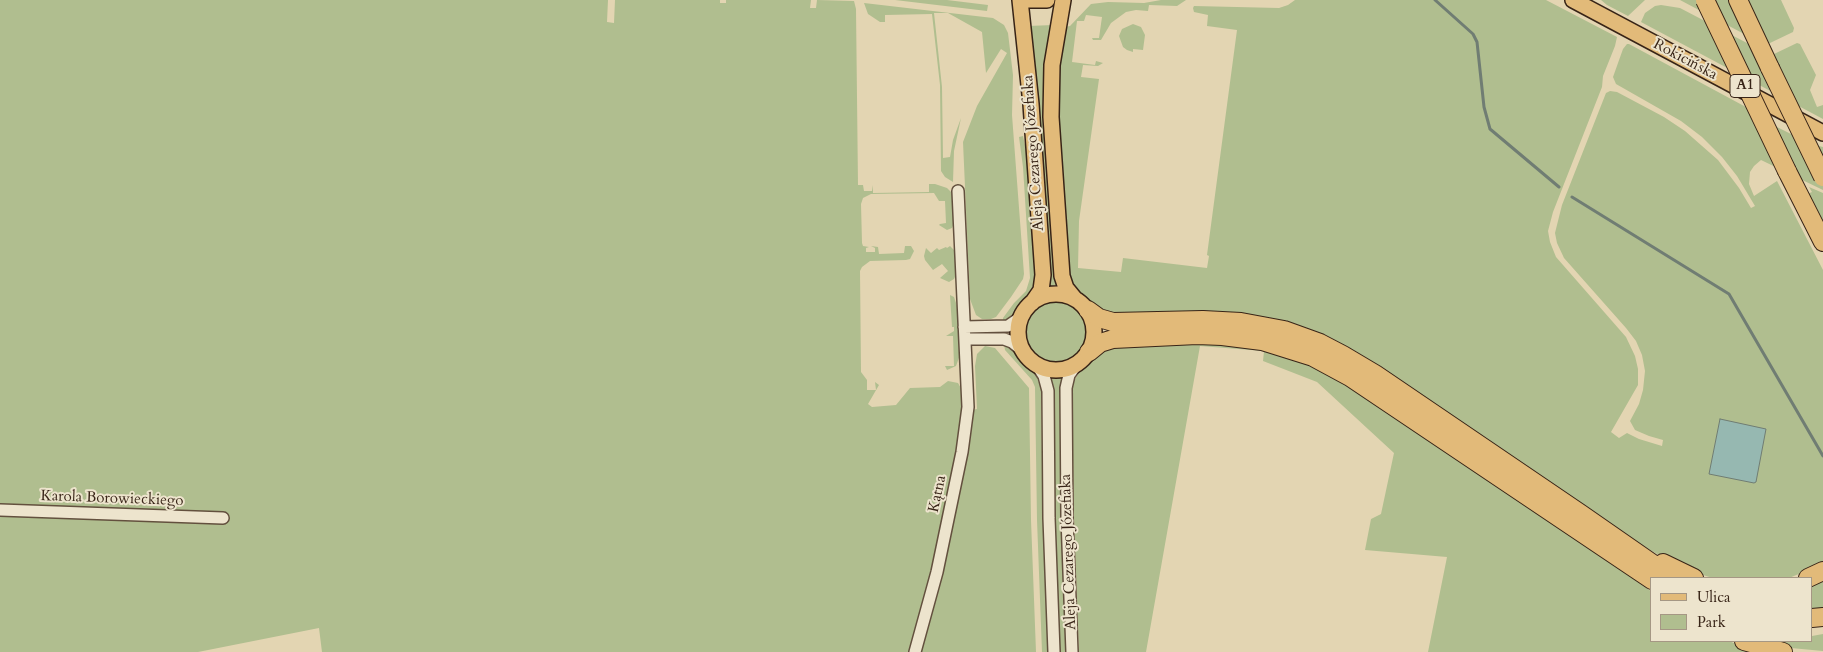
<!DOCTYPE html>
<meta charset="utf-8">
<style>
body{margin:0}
#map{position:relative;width:1823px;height:652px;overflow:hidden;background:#e3d5b2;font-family:Cardo,serif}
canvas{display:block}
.legend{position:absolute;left:1650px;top:577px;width:162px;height:65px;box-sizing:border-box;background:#ede4cd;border:1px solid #a59784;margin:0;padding:6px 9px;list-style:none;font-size:15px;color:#382417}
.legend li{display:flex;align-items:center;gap:10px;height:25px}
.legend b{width:25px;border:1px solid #a59784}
</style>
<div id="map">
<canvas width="1823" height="652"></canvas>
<ul class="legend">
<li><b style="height:6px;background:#e2ba79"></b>Ulica</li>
<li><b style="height:14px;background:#b0be8f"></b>Park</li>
</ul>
</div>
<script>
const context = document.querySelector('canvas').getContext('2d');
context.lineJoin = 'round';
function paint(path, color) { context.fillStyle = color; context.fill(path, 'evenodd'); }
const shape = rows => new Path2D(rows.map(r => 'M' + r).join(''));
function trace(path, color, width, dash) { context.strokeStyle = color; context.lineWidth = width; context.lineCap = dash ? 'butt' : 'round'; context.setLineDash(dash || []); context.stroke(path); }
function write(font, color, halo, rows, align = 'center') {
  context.font = font + ' Cardo,serif'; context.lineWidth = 4; context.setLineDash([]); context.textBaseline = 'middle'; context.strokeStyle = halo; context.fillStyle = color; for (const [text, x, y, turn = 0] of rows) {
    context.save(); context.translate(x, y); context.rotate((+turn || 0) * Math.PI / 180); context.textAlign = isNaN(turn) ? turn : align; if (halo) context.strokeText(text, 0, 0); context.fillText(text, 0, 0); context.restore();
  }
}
paint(shape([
 [0,0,608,0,607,22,614,23,615,0,720,0,720,3,726,3,726,0,811,0,810,8,816,8,817,0,854,1,856,9,858,185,863,185,864,191,872,191,873,185,873,193,929,192,929,184,935,184,947,188,951,192,953,198,954,223,952,228,947,230,939,225,940,224,946,223,945,201,939,201,934,193,871,194,863,198,861,204,862,243,863,246,869,247,866,248,866,252,875,252,875,248,871,246,878,247,879,254,904,253,905,246,911,246,914,251,910,259,906,260,870,261,862,267,860,271,861,372,867,380,867,390,876,390,875,382,879,385,868,404,872,407,896,405,910,388,940,387,948,381,958,383,962,390,963,414,944,524,912,652,322,652,319,628,198,652,0,652],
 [895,0,947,0,988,5,987,11],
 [1161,0,1186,0,1177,6,1149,5,1148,11,1136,10,1126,12,1111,23,1101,40,1093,40,1092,38,1099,38,1102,17,1086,15,1084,21,1077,21,1072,62,1095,65,1096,61,1103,63,1098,66,1083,65,1081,77,1099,79,1079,221,1078,268,1121,272,1123,258,1207,268,1209,256,1207,255,1237,30,1207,26,1208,15,1194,12,1193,8,1194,6,1279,8,1288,5,1295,0,1546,0,1617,37,1615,46,1603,76,1602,87,1553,212,1548,231,1550,242,1556,257,1626,337,1635,356,1638,369,1638,385,1611,432,1619,438,1627,433,1639,439,1662,446,1663,440,1649,436,1635,430,1630,421,1639,404,1643,390,1645,371,1642,355,1636,341,1626,328,1564,258,1557,243,1555,233,1562,205,1606,93,1610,91,1617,92,1664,117,1685,131,1718,160,1739,188,1751,208,1755,206,1737,176,1722,157,1702,137,1681,121,1616,84,1613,77,1623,49,1627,44,1629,44,1757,113,1771,124,1811,144,1823,147,1823,190,1761,160,1754,166,1750,172,1749,184,1754,196,1777,181,1823,270,1823,564,1789,578,1713,578,1706,576,1673,563,1629,538,1395,380,1110,315,1075,289,1069,279,1057,126,1057,77,1065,27,1070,26,1091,4,1108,2,1144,3],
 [1601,0,1645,0,1628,16,1607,5],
 [1680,0,1781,0,1794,28,1793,32,1770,43,1763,44],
 [864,3,993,18,1004,25,1008,33,1013,75,1012,115,1024,274,1023,279,1011,297,996,317,991,319,982,319,976,315,970,299,963,142,977,106,1007,53,1001,49,986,73,982,32,948,13,934,13,942,87,943,158,950,157,953,140,961,118,954,151,953,182,945,177,941,171,940,85,932,14,885,15,885,22,880,22,868,14],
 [1661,5,1680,8,1768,54,1774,54,1797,43,1800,44,1816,75,1810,90,1817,107,1823,105,1823,119,1641,22,1645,13,1655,6],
 [1133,24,1141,27,1145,35,1143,50,1133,49,1133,52,1127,50,1123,47,1119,36,1122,29],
 [1053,25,1059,287,1047,288,1028,26],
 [1023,136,1029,163,1037,276,1035,287,1030,293,1020,304,1011,317,1003,321,1003,318,1014,303,1026,291,1030,278,1023,167,1019,137],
 [1809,187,1823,193,1823,229,1805,195,1812,192],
 [950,246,955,251,956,275,954,279,949,282,940,278,948,271,942,264,933,270,925,260,924,256,926,248,931,253,937,248,939,250,946,247,947,248],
 [950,295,954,297,957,306,960,355,956,366,947,370,945,366,954,366,953,336,946,336,954,331,954,327,952,327],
 '1025 332a31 31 0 1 1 62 0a31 31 0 1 1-62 0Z',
 [1213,342,1276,350,1338,377,1603,556,1652,592,1652,641,1729,641,1756,652,1428,652,1447,557,1365,550,1371,519,1381,514,1394,453,1317,382,1263,361,1264,351,1200,346,1146,652,1079,652,1074,518,1072,394,1074,381,1078,374,1091,363,1098,354,1109,347],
 [1004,344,1014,351,1021,361,1036,375,1041,388,1043,519,1048,652,1042,652,1037,520,1035,387,1032,380,1005,350],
 [985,346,995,348,1029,388,1031,520,1036,652,919,652,972,410,977,409,975,366,977,354],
 [1063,377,1060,392,1067,652,1060,652,1055,518,1054,390,1051,378],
 [1823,576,1823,610,1812,612,1812,582],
 [1823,634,1823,651,1791,648,1761,641,1812,641,1812,636]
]), '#b0be8f');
const water = shape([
 [1720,419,1766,429,1756,482,1754,483,1709,474,1720,419]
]);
paint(water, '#96b8b1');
trace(water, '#707d73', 1);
trace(shape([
 [1435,0,1473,34,1477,42,1484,107,1490,129,1559,187],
 [1572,197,1729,294,1823,456]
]), '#707d73', 3);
const minor = shape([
 [964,327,1008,326,1021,317],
 [965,339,1004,339,1012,342,1023,351],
 [1036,364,1044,376,1048,391,1049,518,1054,652],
 [0,510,223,518],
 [915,652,937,572,962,452,968,407,958,191],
 [1072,652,1067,518,1066,388,1069,375,1077,364]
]);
const major = shape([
 [1020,0,1031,104,1043,275,1041,290,1032,303],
 [1027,0,1047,0],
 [1063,0,1052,65,1051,117,1062,276,1066,288,1075,299],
 [1573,0,1823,133],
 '1018 332a38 38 0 1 1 76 0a38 38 0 1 1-76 0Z'
]);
const highway = shape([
 [1738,0,1770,68],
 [1787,171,1823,242],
 [1088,310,1099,318,1113,322,1203,320,1241,322,1284,330,1320,343,1343,355,1375,374,1581,514,1673,578],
 [1089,352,1100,343,1113,339,1197,335,1222,336,1262,341,1313,357,1350,377,1652,580],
 [1663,563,1694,578],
 [1808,578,1823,571],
 [1812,618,1823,617],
 [1744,641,1783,652]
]);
trace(minor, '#63503e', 14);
trace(major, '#382417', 18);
trace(highway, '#382417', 20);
trace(minor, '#ede4cd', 11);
trace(major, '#e2ba79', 15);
trace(highway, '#e2ba79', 18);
const highwayBridge = shape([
 [1705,0,1787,171],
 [1770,68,1823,177]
]);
trace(highwayBridge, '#382417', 20, []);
trace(highwayBridge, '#e2ba79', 18);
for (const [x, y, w] of [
 [1745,86,30]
]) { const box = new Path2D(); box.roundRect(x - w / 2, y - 11.5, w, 23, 4); context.fillStyle = '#ede4cd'; context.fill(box); trace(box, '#382417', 1); }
write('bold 14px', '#382417', null, [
 ["A1",1745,86]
]);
write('15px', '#382417', '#ede4cd', [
 ["Rokicińska",1685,60,28],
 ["Aleja Cezarego Józefiaka",1034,153,-94],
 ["Kątna",938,494,-78],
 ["Karola Borowieckiego",112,499,2],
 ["Aleja Cezarego Józefiaka",1069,552,-92]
]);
</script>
